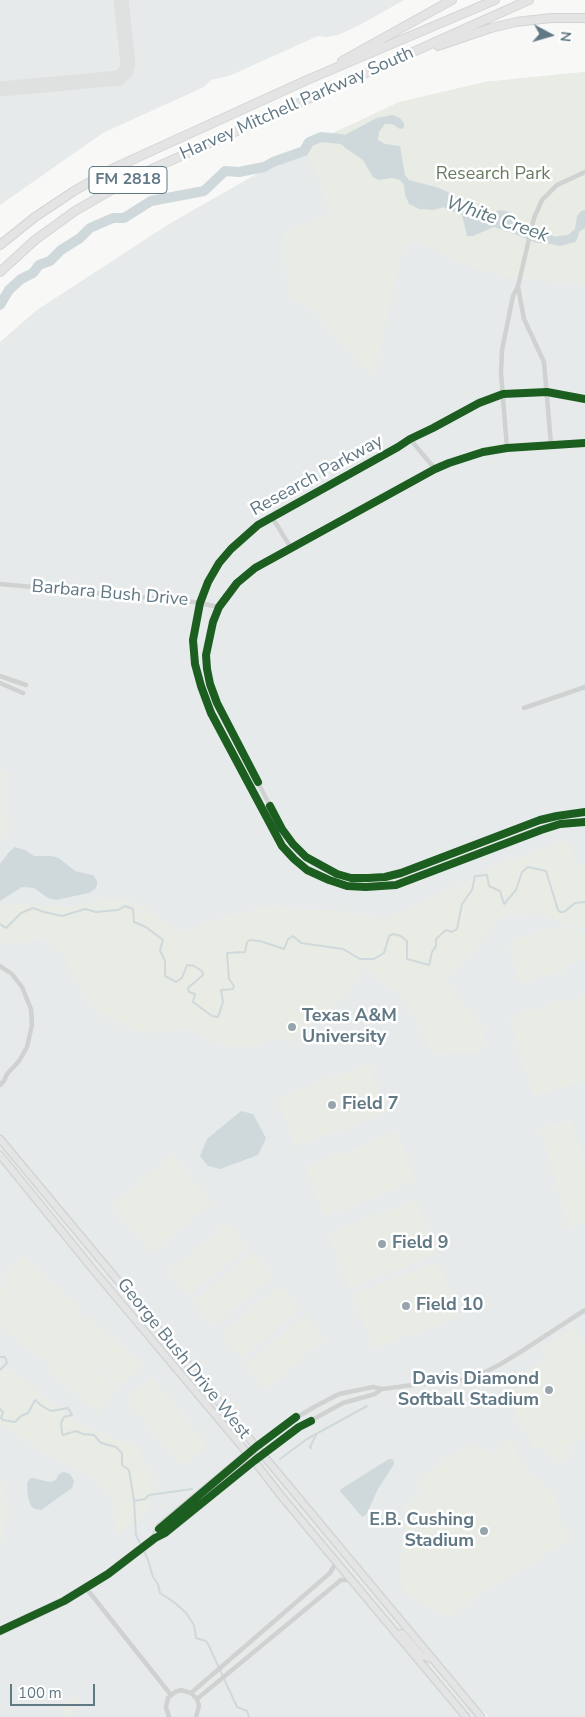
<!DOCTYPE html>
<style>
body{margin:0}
#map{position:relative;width:585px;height:1717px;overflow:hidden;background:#f8f8f7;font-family:"Nunito Sans",sans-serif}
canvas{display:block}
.north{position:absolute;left:525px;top:10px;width:50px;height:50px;-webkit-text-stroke:4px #fff;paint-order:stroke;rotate:96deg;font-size:14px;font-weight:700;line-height:20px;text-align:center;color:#617885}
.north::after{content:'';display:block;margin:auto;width:18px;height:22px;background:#617885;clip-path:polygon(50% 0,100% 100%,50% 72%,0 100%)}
.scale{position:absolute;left:10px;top:1684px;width:85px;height:22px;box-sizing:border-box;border:2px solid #617885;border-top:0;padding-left:6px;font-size:15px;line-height:18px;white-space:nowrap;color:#617885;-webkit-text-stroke:4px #fff;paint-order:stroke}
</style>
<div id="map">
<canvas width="585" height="1717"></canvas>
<div class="north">N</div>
<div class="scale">100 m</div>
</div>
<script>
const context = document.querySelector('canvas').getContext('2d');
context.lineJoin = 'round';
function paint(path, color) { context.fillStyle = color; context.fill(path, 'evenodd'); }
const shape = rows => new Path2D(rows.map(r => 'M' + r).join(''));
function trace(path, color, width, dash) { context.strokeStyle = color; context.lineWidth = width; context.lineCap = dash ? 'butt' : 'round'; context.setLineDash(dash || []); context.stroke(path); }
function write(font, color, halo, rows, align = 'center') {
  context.font = font + ' "Nunito Sans",sans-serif'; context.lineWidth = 5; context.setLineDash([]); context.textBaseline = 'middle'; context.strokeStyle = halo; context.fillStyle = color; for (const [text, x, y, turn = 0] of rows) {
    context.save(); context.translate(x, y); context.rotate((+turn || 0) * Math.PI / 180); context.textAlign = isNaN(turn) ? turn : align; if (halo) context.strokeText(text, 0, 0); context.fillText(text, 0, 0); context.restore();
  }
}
paint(shape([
 [0,0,404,0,360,25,338,35,327,37,318,36,229,76,211,80,204,87,103,133,0,205],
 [585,72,585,1717,488,1717,484,1712,477,1717,0,1717,0,342,37,310,169,224,304,147,345,127,485,82]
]), '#e7eaea');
paint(shape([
 [585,72,585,284,512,278,468,266,420,241,404,244,373,378,318,315,301,303,287,299,285,233,332,213,304,147,399,102,485,82],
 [0,771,6,771,6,812,10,829,0,844],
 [566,841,581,867,585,863,585,927,572,927,536,912,500,917,472,953,445,980,485,1029,481,1052,432,1053,409,1003,363,966,344,998,288,1044,279,1038,237,1050,189,1029,140,1034,94,1011,62,954,46,938,0,946,0,905,17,904,72,907,97,901,122,899,142,906,184,935,206,922,262,908,344,911,384,920,458,887,505,862],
 [561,926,585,935,585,960,565,966,566,970,519,983,508,941],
 [585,995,585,1081,533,1096,509,1017],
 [369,1064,387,1112,295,1147,277,1098],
 [572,1120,585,1168,585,1223,569,1228,540,1128],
 [398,1132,416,1181,324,1216,306,1167],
 [172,1155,212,1203,151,1253,112,1205],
 [416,1200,436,1254,349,1288,328,1233],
 [228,1223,248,1247,188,1296,168,1272],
 [253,1252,273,1276,213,1326,193,1302],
 [22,1256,80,1308,77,1312,86,1320,89,1317,141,1364,121,1387,95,1364,93,1367,118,1389,97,1413,45,1366,48,1362,39,1354,36,1357,0,1324,0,1282,24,1304,27,1302,2,1279],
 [439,1262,460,1316,373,1349,352,1295],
 [280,1285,300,1309,241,1359,221,1335],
 [305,1315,325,1339,266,1389,246,1365],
 [575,1328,585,1344,584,1347,585,1350,585,1371,582,1373,585,1376,585,1436,576,1443,568,1447,572,1455,557,1466,544,1446,536,1451,513,1413,516,1411,514,1407,507,1406,508,1400,511,1400,516,1381,513,1380,514,1374,521,1375,546,1360,540,1349],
 [0,1363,80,1424,138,1448,155,1485,148,1511,116,1535,112,1497,92,1476,41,1451,0,1423],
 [152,1377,207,1445,181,1466,126,1399],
 [510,1438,518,1450,516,1452,529,1472,555,1493,561,1524,571,1539,458,1608,448,1618,407,1593,398,1579,405,1512,403,1509,407,1507,406,1505,423,1495,417,1484,423,1480,421,1476,472,1444,474,1448,481,1445,488,1454,505,1445,503,1442],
 [0,1476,5,1493,7,1517,0,1548],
 [75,1696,82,1705,66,1717,60,1709]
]), '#e8ece5');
paint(shape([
 [392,115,400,118,404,123,404,128,400,129,392,124,385,124,379,132,378,140,385,144,400,146,405,175,409,180,436,187,448,192,453,195,454,200,452,205,433,210,419,209,409,204,405,195,404,185,400,180,392,178,378,180,373,177,363,160,344,147,340,141,341,137,377,118],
 [477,207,491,213,500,210,510,212,517,223,515,231,509,232,494,227,473,236,467,236,462,215,465,209],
 [585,210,585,228,579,232,578,237,575,242,560,246,536,241,538,236,550,237,568,235,575,229,577,216,581,211],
 [15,847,25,850,34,856,51,856,59,858,75,871,93,875,97,881,97,885,96,888,89,893,56,900,48,898,34,888,22,887,0,901,0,864,9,852],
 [241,1111,253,1114,266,1138,258,1155,220,1169,208,1166,200,1156,207,1139],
 [389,1459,393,1459,394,1464,378,1489,366,1515,362,1517,340,1491,341,1489],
 [63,1472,70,1474,74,1481,72,1488,41,1510,35,1509,31,1506,28,1497,27,1484,29,1479,33,1478,50,1482,56,1480,58,1475]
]), '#cfd9db');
trace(shape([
 [0,924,6,928,21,913,33,908,44,912,62,916,85,909,96,912,118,910,125,906,133,909,134,922,146,927,163,940,160,950,165,961,165,976,176,982,182,978,187,965,194,966,202,971,203,975,188,988,189,992,195,994,193,1002,212,1016,218,1017,223,1002,221,990,233,989,234,986,229,979,227,953,245,952,247,942,250,940,260,941,284,949,288,939,293,936,301,943,343,949,360,959,374,959,384,953,389,936,393,934,401,936,407,941,407,959,429,965,432,952,436,946,436,939,446,930,452,932,457,929,462,904,472,890,475,876,487,875,489,886,500,891,504,904,516,890,522,872,528,867,546,871,558,910,560,912,564,912,575,903,585,902],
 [0,1357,5,1357,7,1363,0,1370],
 [0,1409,3,1412,1,1418,3,1420,15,1422,21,1416,28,1413,35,1400,42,1406,51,1411,68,1408,72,1415,64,1417,61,1423,62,1433,63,1435,76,1431,83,1434,94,1435,101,1443,116,1447,122,1453,122,1465,129,1470,134,1501,136,1535,141,1545],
 [311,1448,310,1447,316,1435],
 [280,1459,307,1439,367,1406],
 [134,1501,145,1499,149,1495,192,1489],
 [143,1549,148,1560,153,1577,158,1584,160,1593,174,1602,186,1613,194,1625,196,1638,206,1641,209,1646,237,1707,247,1711,249,1717]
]), '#cfd9db', 2);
trace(shape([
 [439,200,476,215],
 [504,224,537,238,549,239],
 [0,305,9,290,21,279,33,273,39,265,50,261,61,250,80,238,90,228,113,218,124,218,151,201,204,191,225,171,239,172,264,167,273,162,304,151,309,142,321,137,341,139,353,143]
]), '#cfd9db', 10);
trace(shape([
 [0,89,119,78,126,71,128,64,121,0]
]), '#dfe0e0', 15);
const secondary = shape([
 [0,1139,481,1717],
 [0,1155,95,1272,254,1461,282,1497,466,1717],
 [155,1538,160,1527,256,1447],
 [0,1631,64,1601,108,1574,155,1538,165,1533,262,1454],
 [398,1635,402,1633,422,1656,434,1660]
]);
const highway = shape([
 [438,46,491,28,516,22,551,18,585,18],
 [342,61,452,0],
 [0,245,35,217,74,191,114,168,307,80,495,0],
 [0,272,35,240,75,211,132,178,529,0]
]);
trace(secondary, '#d2d5d6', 9);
trace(highway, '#d3d5d6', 10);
trace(shape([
 [518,287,524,319,544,362,551,445],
 [585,399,547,392,503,394,479,403,433,428,410,439,398,447,258,525,231,549,219,563,208,582,200,603,193,640,195,664,201,686,211,713,282,846,294,859,307,870,329,880,347,886,366,887,396,885,541,830,560,824,585,822],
 [410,439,435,469],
 [585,443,507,448,483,452,449,463,435,469,255,568,237,583,219,607,210,632,206,655,210,684,217,703,282,829,293,844,306,857,337,874,351,878,385,877,401,873,540,820,557,816,585,812],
 [507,448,501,373,502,350,513,296,518,286,534,218,542,200,557,185,585,172],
 [272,517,291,548],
 [0,584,194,602,219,607],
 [0,676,26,685],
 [0,683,23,693],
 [524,708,585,687],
 [0,966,12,974,22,987,31,1009,32,1025,27,1047,19,1061,7,1074,4,1081,0,1085],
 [256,1447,287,1423,316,1406,339,1394,373,1387,382,1389,420,1384,451,1383,479,1375,499,1365,522,1351,585,1310],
 [262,1454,299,1427,343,1403,375,1394,382,1389],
 [86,1588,171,1695],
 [191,1693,330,1573,337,1561],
 [197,1699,341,1580,352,1580],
 [169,1717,166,1707,168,1698,175,1692,181,1690,191,1693,197,1699,199,1706,196,1717]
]), '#d0d2d2', 4.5);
trace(secondary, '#e3e4e3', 6);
trace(highway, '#e3e4e3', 8);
trace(shape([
 [585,399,547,392,503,394,479,403,433,428,410,439,398,447,258,525,231,549,219,563,208,582,200,603,193,640,195,664,201,686,211,713,282,846,294,859,307,870,329,880,347,886,366,887,396,885,541,830,560,824,585,822],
 [258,782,217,703,210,684,207,669,206,655,213,622,219,607,237,583,255,568,435,469,449,463,483,452,507,448,585,443],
 [270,806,282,829,293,844,306,857,337,874,351,878,368,878,385,877,401,873,540,820,557,816,585,812],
 [159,1529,256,1447,296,1417],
 [0,1631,64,1601,108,1574,155,1538,165,1533,254,1461,299,1427,311,1421]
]), '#1b5e20', 8);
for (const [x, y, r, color] of [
 [292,1027,5,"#96a5ad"],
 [332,1105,5,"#96a5ad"],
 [382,1244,5,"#96a5ad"],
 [406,1306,5,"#96a5ad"],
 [549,1390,5,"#96a5ad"],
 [484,1531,5,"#96a5ad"]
]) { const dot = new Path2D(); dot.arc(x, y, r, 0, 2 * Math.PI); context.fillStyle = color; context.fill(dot); trace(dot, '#fff', 2); }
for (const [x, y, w] of [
 [128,180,78]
]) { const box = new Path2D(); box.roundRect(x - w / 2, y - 13.5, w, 27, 4); context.fillStyle = '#fff'; context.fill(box); trace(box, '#617885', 1); }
write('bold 16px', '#617885', null, [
 ["FM 2818",128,180]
]);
write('18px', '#617885', '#fff', [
 ["Harvey Mitchell Parkway South",297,104,-24],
 ["Research Parkway",317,476,-29],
 ["Barbara Bush Drive",110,594,5],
 ["George Bush Drive West",183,1359,51]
]);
write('18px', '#687b61', '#fff', [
 ["Research Park",493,175]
]);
write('bold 18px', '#617885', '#fff', [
 ["Texas A&M",302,1017],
 ["University",302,1038],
 ["Field 7",342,1105],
 ["Field 9",392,1244],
 ["Field 10",416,1306],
 ["Davis Diamond",539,1380,"right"],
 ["Softball Stadium",539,1401,"right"],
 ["E.B. Cushing",474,1521,"right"],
 ["Stadium",474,1542,"right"]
], 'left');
write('italic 19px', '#5c787e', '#fff', [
 ["White Creek",497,220,19]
]);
</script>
